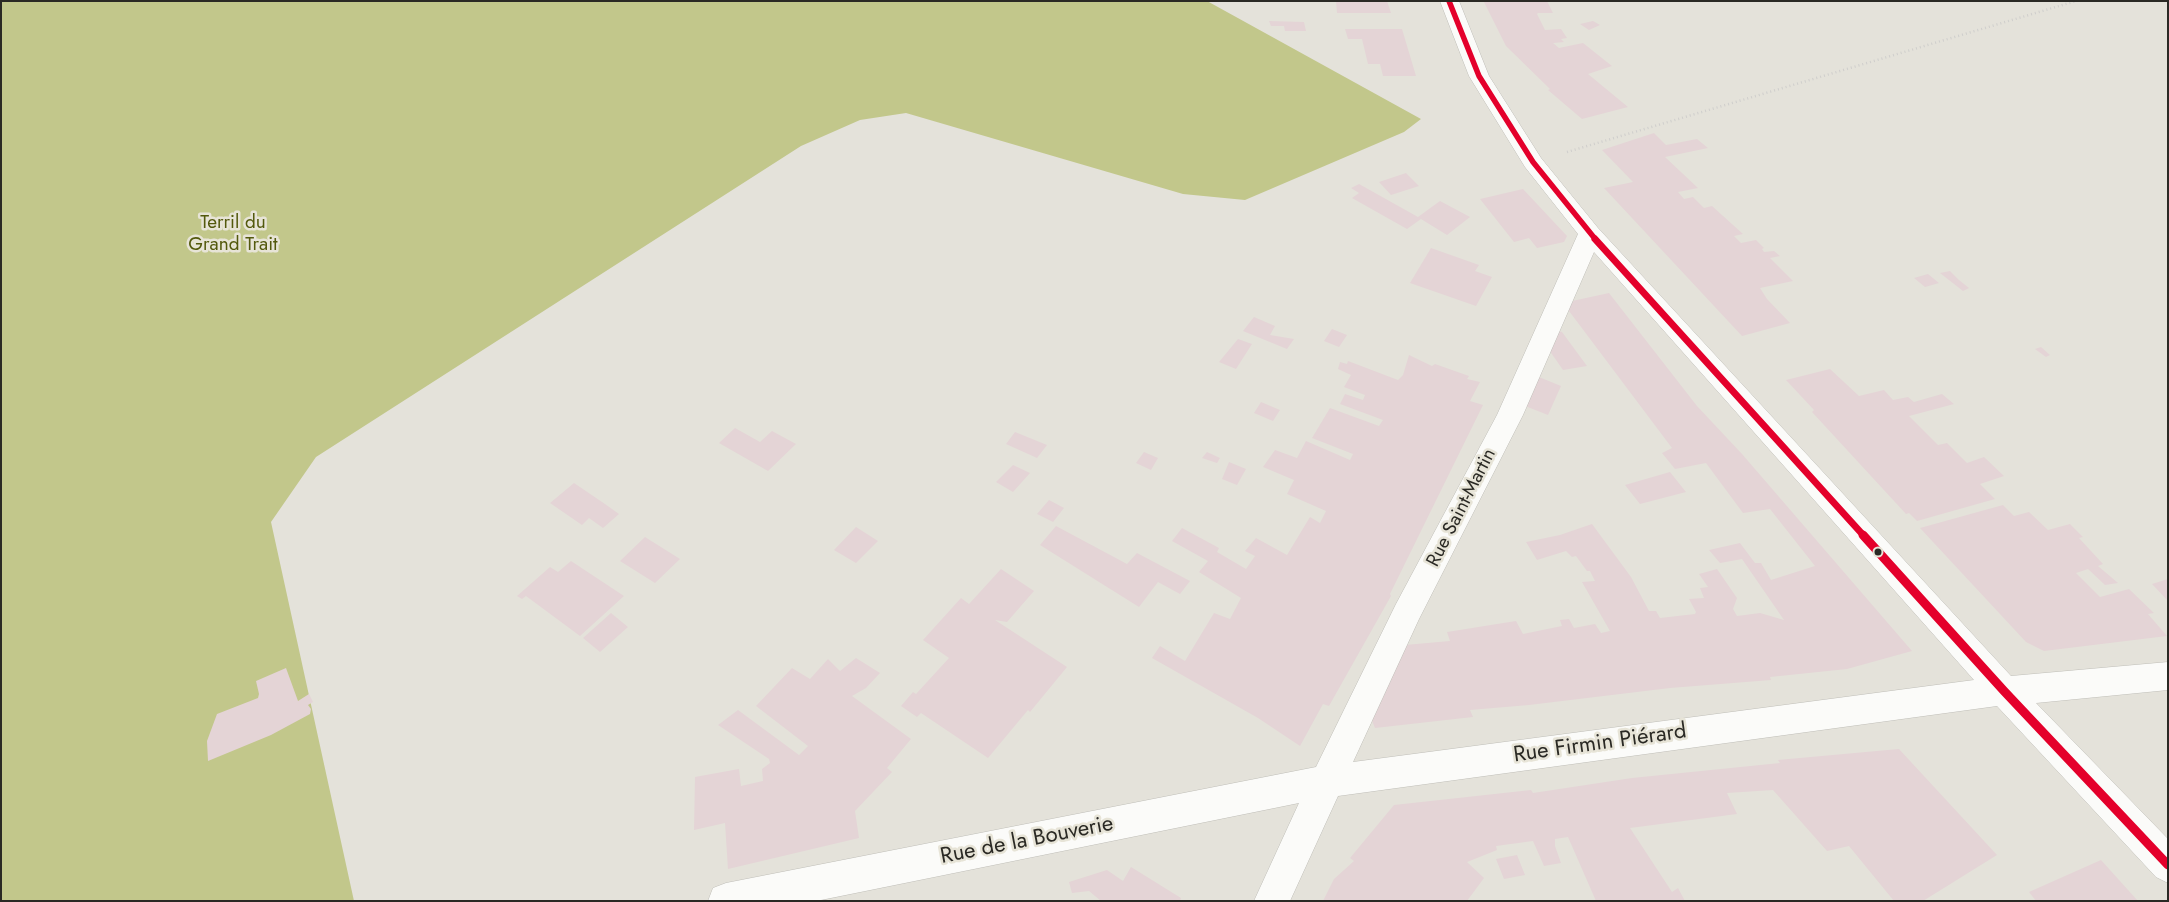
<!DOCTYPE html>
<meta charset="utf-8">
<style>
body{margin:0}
#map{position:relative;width:2169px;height:902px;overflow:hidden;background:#e4e2da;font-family:Jost,sans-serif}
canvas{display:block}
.frame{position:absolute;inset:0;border:2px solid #2a2924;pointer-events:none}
</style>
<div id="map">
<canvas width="2169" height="902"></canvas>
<div class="frame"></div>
</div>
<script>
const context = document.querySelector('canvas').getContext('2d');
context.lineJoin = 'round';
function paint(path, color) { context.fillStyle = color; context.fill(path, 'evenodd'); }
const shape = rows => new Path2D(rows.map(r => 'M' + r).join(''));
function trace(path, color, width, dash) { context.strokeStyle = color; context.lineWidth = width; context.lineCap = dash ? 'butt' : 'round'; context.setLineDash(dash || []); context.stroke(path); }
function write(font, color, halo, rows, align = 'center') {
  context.font = font + ' Jost,sans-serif'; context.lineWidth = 5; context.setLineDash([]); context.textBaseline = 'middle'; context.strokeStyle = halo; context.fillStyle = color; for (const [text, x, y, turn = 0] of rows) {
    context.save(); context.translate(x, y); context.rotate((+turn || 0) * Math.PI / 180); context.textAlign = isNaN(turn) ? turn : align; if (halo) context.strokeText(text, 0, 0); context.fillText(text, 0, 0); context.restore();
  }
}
paint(shape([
 [1,1,1207,1,1421,119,1404,132,1245,200,1183,194,906,113,860,120,801,146,316,457,271,522,354,901,1,901]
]), '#c2c78b');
paint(shape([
 [1336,1,1387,1,1391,13,1337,13],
 [1547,1,1553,13,1538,13,1537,14,1545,30,1561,29,1567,38,1561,39,1564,42,1553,43,1559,48,1583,43,1612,66,1588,74,1628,107,1582,119,1548,90,1550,89,1506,46,1484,2],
 [1269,21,1304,22,1306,31,1285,31,1284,26,1271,26],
 [1593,21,1600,25,1589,30,1580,24],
 [1345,29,1402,29,1416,76,1383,76,1380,64,1368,64,1362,39,1348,39],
 [1654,133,1666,145,1697,139,1708,148,1665,157,1698,188,1678,192,1684,199,1693,197,1704,208,1712,206,1743,234,1734,236,1741,243,1756,240,1764,248,1762,249,1764,252,1774,251,1780,256,1770,258,1793,281,1760,288,1767,299,1790,323,1742,336,1604,188,1633,182,1602,150],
 [1406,173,1419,186,1391,195,1379,182],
 [1359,184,1418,217,1440,201,1470,217,1447,235,1421,219,1407,229,1352,198,1359,193,1351,188],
 [1523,189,1567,236,1564,242,1537,248,1529,238,1514,242,1480,199],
 [1431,248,1479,265,1475,271,1492,277,1476,306,1410,283],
 [1950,271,1959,280,1969,288,1963,291,1940,273],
 [1928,274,1939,283,1925,287,1914,278],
 [1609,293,1697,406,1742,454,1912,651,1847,669,1770,677,1771,680,1670,688,1529,705,1470,710,1473,717,1375,728,1371,718,1405,645,1450,641,1447,632,1516,621,1523,634,1562,626,1560,620,1569,619,1574,628,1595,624,1601,633,1610,631,1582,582,1595,581,1590,571,1587,571,1576,556,1572,557,1566,551,1537,560,1526,542,1560,535,1592,524,1631,577,1649,611,1656,611,1660,618,1695,614,1696,612,1689,599,1704,598,1700,588,1708,587,1699,574,1717,569,1737,598,1733,609,1737,616,1760,613,1784,620,1742,559,1720,563,1709,550,1740,543,1755,563,1761,563,1771,580,1815,566,1770,509,1743,513,1706,463,1675,469,1662,453,1672,448,1563,303],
 [1254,317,1275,326,1270,335,1294,339,1287,349,1243,331],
 [1332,329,1347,335,1339,347,1324,341],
 [1555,330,1562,332,1587,366,1563,370,1547,347],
 [1238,339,1252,344,1236,369,1219,362],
 [2041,347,2050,355,2046,357,2035,349],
 [1409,355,1432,366,1435,364,1469,376,1467,379,1480,382,1470,401,1483,405,1390,594,1391,596,1329,706,1323,704,1300,746,1258,718,1152,658,1160,646,1185,661,1214,613,1230,619,1241,598,1199,572,1208,561,1172,541,1182,528,1219,548,1217,552,1246,569,1255,556,1245,551,1256,538,1287,555,1310,517,1320,523,1326,511,1287,494,1294,480,1263,467,1275,450,1297,458,1306,441,1350,460,1353,454,1312,438,1330,408,1379,426,1383,420,1340,404,1345,394,1363,400,1365,395,1344,387,1351,375,1338,369,1340,362,1347,364,1348,361,1398,380,1403,375],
 [1830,369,1859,396,1884,390,1893,400,1908,397,1914,402,1942,394,1954,404,1909,416,1938,445,1947,443,1967,463,1984,457,2004,476,1980,484,1995,499,1917,521,1909,513,1906,514,1812,412,1814,410,1786,380],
 [1534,375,1561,386,1548,415,1520,404],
 [1261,402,1280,410,1273,421,1254,413],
 [735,428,760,442,772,431,796,444,768,471,719,443],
 [1015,432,1047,445,1037,458,1006,444],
 [1144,452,1158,458,1151,470,1136,463],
 [1207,452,1220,458,1217,463,1202,458],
 [1229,462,1246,469,1237,485,1222,479],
 [1013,465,1030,473,1013,492,996,482],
 [1670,472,1686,492,1640,504,1625,485],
 [574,483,605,504,619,514,603,528,589,518,582,525,550,503],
 [1049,500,1064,508,1053,522,1037,514],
 [2003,505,2014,516,2029,512,2048,530,2070,524,2083,537,2079,538,2103,564,2098,566,2118,583,2105,585,2088,569,2076,573,2100,597,2129,589,2154,613,2148,614,2167,636,2044,651,2026,642,1920,528],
 [1056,526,1127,564,1137,553,1190,581,1180,594,1158,582,1139,607,1040,545],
 [856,527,878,541,856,563,834,550],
 [645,537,680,559,655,583,620,561],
 [571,561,624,596,580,636,526,596,522,599,517,596,550,567,558,572],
 [1001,569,1034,591,1007,622,995,620,1067,667,1030,712,1028,710,988,758,921,713,917,717,901,706,913,692,916,694,949,658,923,640,961,598,969,604],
 [2168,579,2168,601,2152,584],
 [611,613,628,627,600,652,583,638],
 [856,658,880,673,866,688,852,696,911,739,887,768,892,772,855,811,859,838,728,869,725,823,694,830,695,777,739,769,741,786,763,781,762,769,770,763,769,759,718,725,738,710,799,755,808,746,756,706,792,668,810,679,828,659,840,671],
 [286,668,298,701,309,694,313,702,308,705,311,709,310,714,271,735,208,761,207,741,217,714,258,698,259,694,256,681],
 [1899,749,1997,855,1923,901,1894,901,1849,846,1827,851,1773,790,1727,793,1737,814,1630,828,1672,892,1678,888,1685,901,1596,901,1568,837,1555,839,1555,846,1561,863,1544,866,1533,841,1496,846,1497,850,1467,862,1484,878,1467,901,1323,901,1334,879,1354,861,1350,858,1394,805,1531,790,1533,793,1632,778,1780,763,1778,760],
 [1517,855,1525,875,1504,879,1496,859],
 [2101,860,2138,901,2036,901,2029,892],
 [1131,867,1181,898,1180,901,1101,901,1089,891,1072,893,1069,882,1107,870,1123,881]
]), '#e4d4d6');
const street = shape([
 [1440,1,1459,1,1489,76,1541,158,1598,228,2011,676,2168,662,2168,690,2036,703,2168,839,2168,883,2156,877,1997,706,1338,796,1290,901,1254,901,1299,803,816,901,708,901,713,888,726,883,1316,767,1396,604,1497,415,1578,234,1525,167,1469,76,1440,1],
 [1594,252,1974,680,1353,762,1419,619,1523,415,1594,252]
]);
trace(street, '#bfbeb8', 1);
trace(shape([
 [1567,152,2076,1]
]), '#cfcecc', 2.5, [1, 3]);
paint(street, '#fbfbf9');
trace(shape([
 [1449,1,1479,76,1533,162,1596,240]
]), '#e4002b', 5.5);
trace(shape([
 [1595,239,1864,536]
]), '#e4002b', 7);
trace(shape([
 [1863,535,2004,691,2168,865]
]), '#e4002b', 9);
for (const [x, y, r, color] of [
 [1878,552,4.5,"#2a2924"]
]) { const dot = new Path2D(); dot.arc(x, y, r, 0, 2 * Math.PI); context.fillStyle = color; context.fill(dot); trace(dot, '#e7e4d7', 2); }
write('19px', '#53590d', '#e7e4d7', [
 ["Terril du",233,223],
 ["Grand Trait",233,245]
]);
write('19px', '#2a2924', '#e7e4d7', [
 ["Rue Saint-Martin",1462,508,-63]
]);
write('22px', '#2a2924', '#e7e4d7', [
 ["Rue Firmin Piérard",1600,744,-8],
 ["Rue de la Bouverie",1027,841,-11]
]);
</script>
